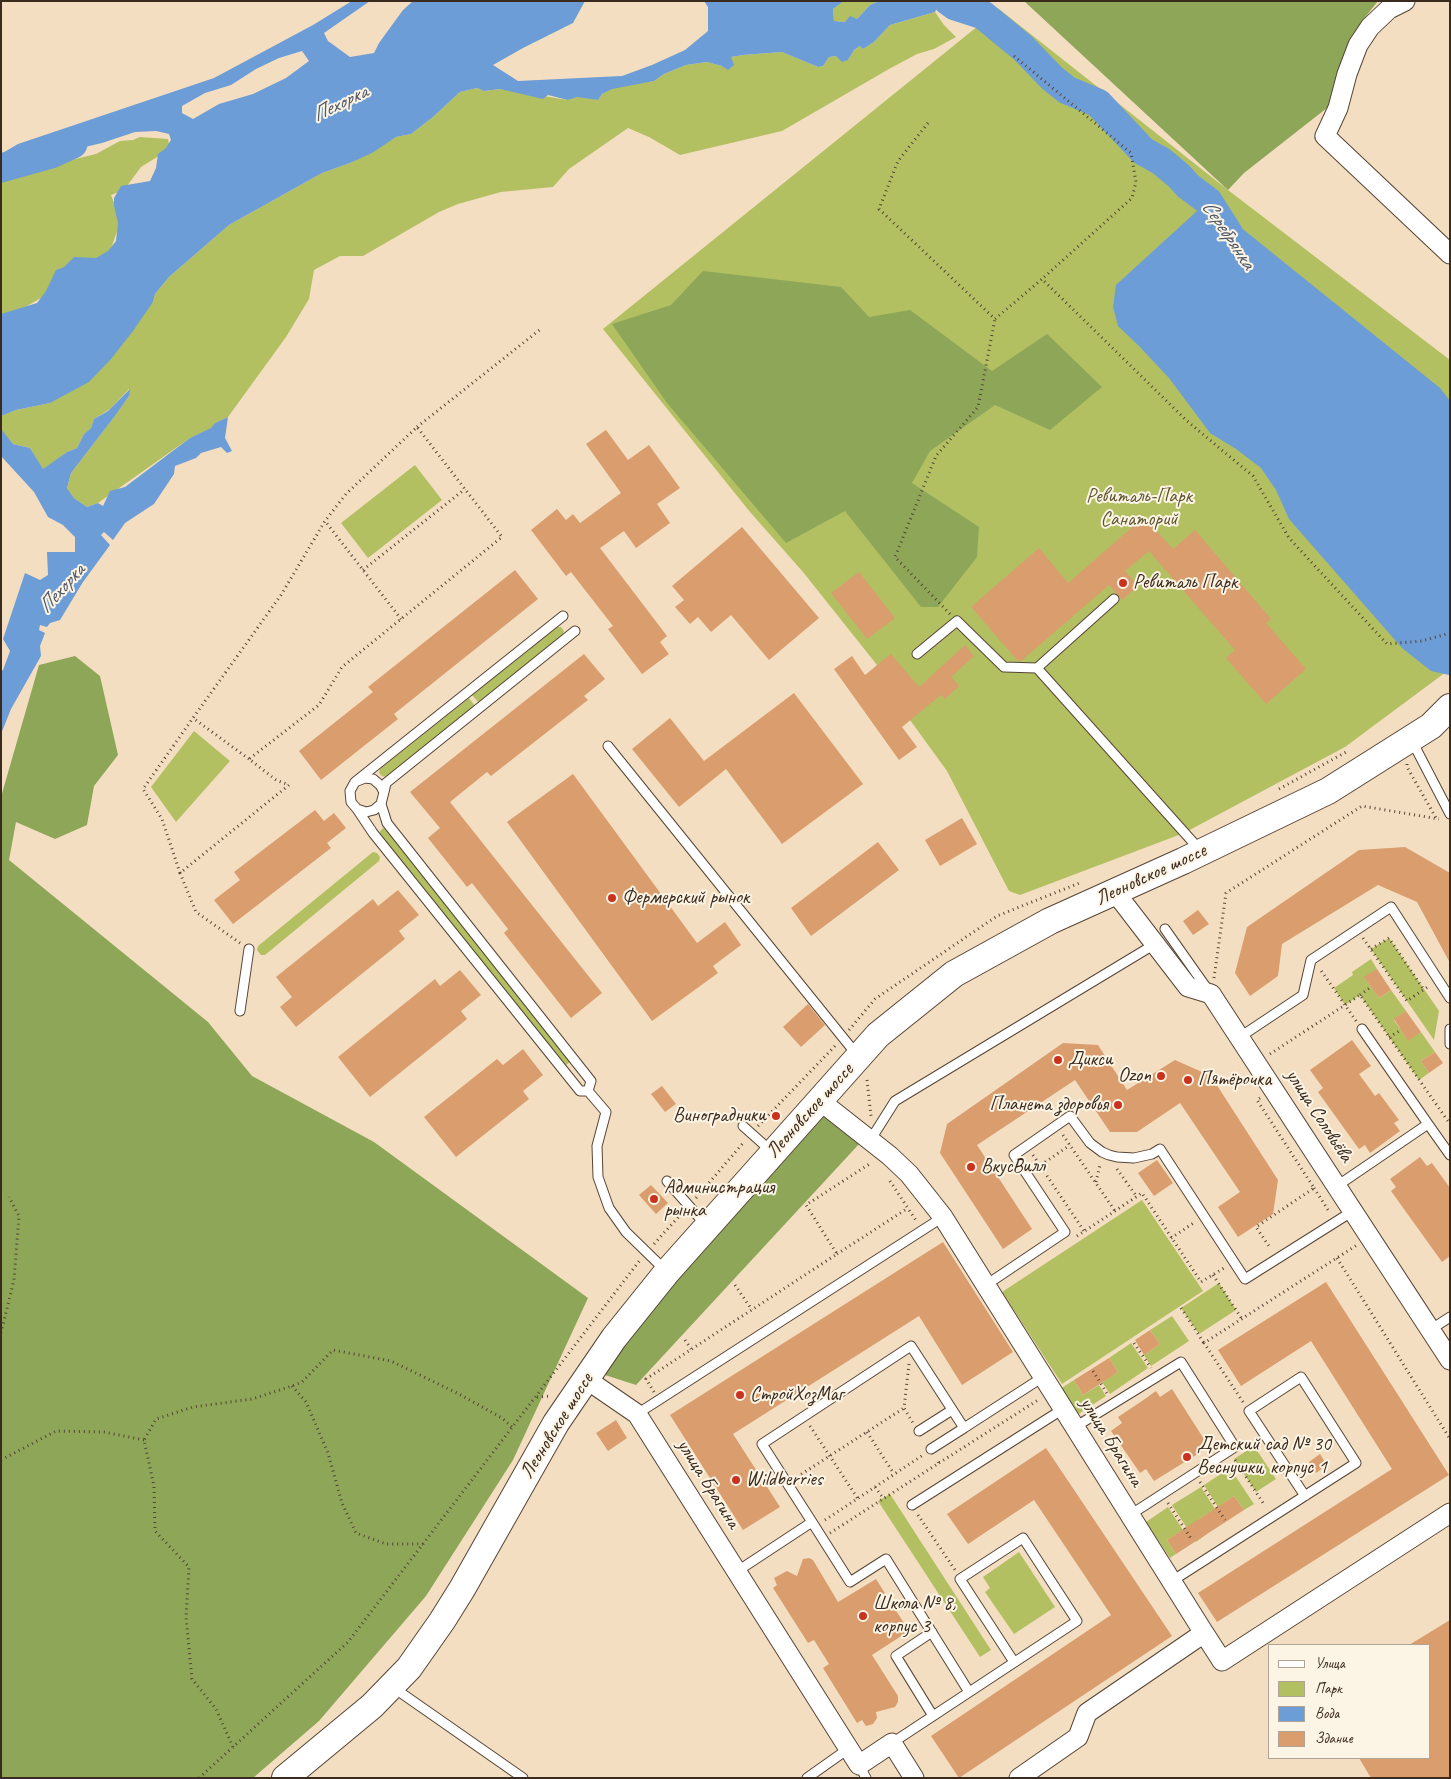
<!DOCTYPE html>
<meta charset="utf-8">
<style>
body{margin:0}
#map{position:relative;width:1451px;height:1779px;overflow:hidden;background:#f4dec1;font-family:Caveat,sans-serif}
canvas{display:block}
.frame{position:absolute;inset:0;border:2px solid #3b2a1e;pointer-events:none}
.legend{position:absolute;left:1268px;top:1644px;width:162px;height:115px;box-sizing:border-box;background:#fcf5e5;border:1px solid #afa495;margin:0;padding:6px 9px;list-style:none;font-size:15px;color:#3b2a1e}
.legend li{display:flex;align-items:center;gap:10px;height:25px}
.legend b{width:25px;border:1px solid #afa495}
</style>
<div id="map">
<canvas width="1451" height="1779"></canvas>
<div class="frame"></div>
<ul class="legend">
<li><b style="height:6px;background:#fff"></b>Улица</li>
<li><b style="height:14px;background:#b2c062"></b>Парк</li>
<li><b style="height:14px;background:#6c9dd6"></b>Вода</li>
<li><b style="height:14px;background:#d99d6e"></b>Здание</li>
</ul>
</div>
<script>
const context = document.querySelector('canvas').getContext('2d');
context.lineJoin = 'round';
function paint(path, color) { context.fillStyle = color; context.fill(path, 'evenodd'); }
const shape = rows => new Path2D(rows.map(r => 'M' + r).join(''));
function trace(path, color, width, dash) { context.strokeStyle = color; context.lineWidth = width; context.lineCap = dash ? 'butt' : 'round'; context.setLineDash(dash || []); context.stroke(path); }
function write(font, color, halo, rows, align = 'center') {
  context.font = font + ' Caveat,sans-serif'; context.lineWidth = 4; context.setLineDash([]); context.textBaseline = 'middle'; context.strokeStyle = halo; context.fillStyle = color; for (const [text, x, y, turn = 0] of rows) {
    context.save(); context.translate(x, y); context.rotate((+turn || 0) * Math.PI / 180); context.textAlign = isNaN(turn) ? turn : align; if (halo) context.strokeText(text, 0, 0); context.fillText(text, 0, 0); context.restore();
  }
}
paint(shape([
 [844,1,879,1,870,5,857,19,845,22,834,21,833,9],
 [999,9,1228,190,1450,360,1450,669,1345,747,1184,833,1020,895,1009,891,947,771,873,669,877,665,803,572,750,512,603,329],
 [935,12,944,25,956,37,934,49,917,54,889,69,782,131,680,155,649,137,628,128,569,169,553,187,501,192,458,204,439,212,363,256,340,256,314,270,309,299,286,337,228,417,215,423,212,428,190,438,98,503,87,507,74,498,67,488,71,473,115,416,129,396,129,389,110,409,94,419,91,428,84,434,77,448,67,452,43,470,30,448,13,444,3,433,1,429,1,416,16,410,50,403,153,302,155,294,169,277,229,225,322,173,350,163,396,137,411,134,433,117,460,92,477,88,484,91,500,89,568,100,577,96,598,100,602,94,614,87,654,81,664,74,686,65,707,62,722,66,731,57,743,55,782,52,818,67,823,66,829,57,836,56,848,60,854,50,860,46,863,49,874,42,890,25],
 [140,137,168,139,170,149,141,167,124,190,111,195,121,220,107,260,1,321,1,175,37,165,63,162,96,154,120,141,133,140],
 [415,465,442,500,368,558,341,523],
 [557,627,561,627,564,631,563,635,479,703,472,695],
 [469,698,475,706,386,777,382,776,379,773,380,769],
 [194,731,230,761,176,822,151,787],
 [383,828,387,829,570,1059,570,1062,566,1065,563,1065,380,834,380,831],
 [373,852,377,853,380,857,379,861,265,955,261,955,257,950,258,946],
 [1389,938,1439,1011,1434,1040,1371,949],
 [1371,959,1377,969,1365,978,1379,998,1391,990,1406,1011,1394,1020,1408,1040,1421,1032,1435,1052,1421,1061,1429,1073,1419,1080,1360,995,1345,1005,1334,988,1353,975,1352,972],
 [1142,1200,1203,1291,1062,1384,1002,1292],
 [1219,1283,1236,1310,1199,1334,1181,1308],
 [1172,1316,1189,1341,1151,1366,1144,1355,1160,1344,1150,1330],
 [1131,1343,1148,1368,1110,1394,1102,1382,1118,1372,1109,1358],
 [1074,1380,1083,1395,1099,1385,1106,1396,1077,1415,1060,1389],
 [1254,1446,1276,1479,1256,1492,1234,1459],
 [1230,1468,1254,1504,1244,1510,1234,1496,1218,1507,1204,1485],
 [1201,1487,1215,1509,1199,1519,1208,1533,1196,1542,1172,1505],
 [890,1494,991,1650,980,1657,878,1501],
 [1168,1507,1183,1530,1167,1540,1176,1554,1170,1558,1146,1522],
 [1019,1552,1055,1607,1014,1634,985,1592,990,1588,983,1577]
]), '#b2c062');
paint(shape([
 [1024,1,1378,1,1363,20,1362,54,1332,104,1244,173,1228,190],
 [703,271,841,287,869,317,910,310,992,371,1047,334,1102,387,1050,430,995,405,930,451,912,483,979,527,977,557,938,607,921,607,845,511,786,543,667,403,612,324,671,305],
 [75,656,100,676,118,755,94,786,87,825,55,839,16,822,9,860,208,1022,252,1076,374,1142,588,1298,513,1460,426,1596,319,1721,253,1778,1,1778,1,797,39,665],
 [825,1113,860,1143,636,1385,599,1373,635,1321]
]), '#8da658');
paint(shape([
 [352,1,370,1,324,33,328,41,350,57,374,53,379,43,403,10,413,1,585,1,573,23,523,48,493,65,518,81,622,76,652,65,685,50,708,31,708,7,704,1,844,1,833,9,834,21,845,22,850,16,857,19,870,5,879,1,940,1,935,12,890,25,874,42,863,49,860,46,854,50,848,60,842,62,836,56,829,57,823,66,818,67,782,52,743,55,731,57,734,65,728,70,722,66,707,62,686,65,664,74,654,81,612,89,602,94,598,100,577,97,568,100,548,95,543,99,500,89,484,91,477,88,460,92,433,117,411,134,396,137,372,153,350,163,322,173,229,225,169,277,155,294,153,302,133,331,111,359,89,382,50,403,16,410,1,416,1,314,37,303,46,291,56,270,64,267,74,257,96,258,108,251,116,241,118,223,114,206,114,198,121,186,150,181,156,168,158,154,166,148,171,140,169,134,156,131,135,132,102,143,25,161,1,172,1,154,18,144,214,78,313,25],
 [302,51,309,61,286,78,253,94,219,104,193,119,182,113,182,106,205,93,231,85,256,69,279,58],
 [1208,201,1440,388,1450,401,1449,675,1431,671,1402,648,1289,519,1276,490,1261,468,1236,449,1210,433,1169,378,1139,346,1118,326,1113,307,1116,285],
 [130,389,129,396,115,416,71,473,67,488,74,498,87,507,98,503,103,506,110,491,125,487,190,438,211,428,215,423,228,417,225,438,232,451,227,453,221,447,201,453,196,458,175,466,174,474,154,504,125,523,113,540,104,532,101,535,110,545,83,582,60,620,50,623,47,627,40,625,39,630,45,633,40,646,41,656,11,709,1,734,1,671,3,670,10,651,3,639,25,573,40,580,48,575,47,552,75,552,75,537,63,525,48,517,34,492,1,456,1,429,13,444,30,448,43,469,67,452,77,448,84,434,91,428,94,419,108,411]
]), '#6c9dd6');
trace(shape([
 [948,1,955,6,983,15,1023,48,1052,78,1067,90,1098,103,1143,151,1161,161,1179,176,1188,186,1208,201,1229,234],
 [1,168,51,154,73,144]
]), '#6c9dd6', 29);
paint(shape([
 [606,430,628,460,649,445,680,488,657,504,670,523,636,548,624,531,600,548,667,636,660,642,669,654,642,674,608,629,613,626,571,572,566,576,531,530,557,509,566,520,573,514,580,523,621,493,586,444],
 [1144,517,1173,549,1195,530,1271,619,1266,623,1306,669,1266,704,1226,658,1235,650,1149,551,1125,571,1138,586,1122,600,1109,585,1021,661,1018,661,971,607,1039,548,1068,583],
 [742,527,819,618,769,660,731,615,711,632,698,617,690,624,675,607,684,600,672,586],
 [515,570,538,599,394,714,398,719,321,780,299,751,373,692,368,687],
 [859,572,895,618,867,639,831,593],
 [965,645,974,656,951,677,959,686,945,699,941,695,902,727,917,747,899,760,834,669,852,656,865,675,891,654,919,687],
 [584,654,605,679,584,696,588,700,491,776,487,772,450,802,602,993,571,1018,504,933,508,929,472,883,467,887,428,838,440,828,410,792],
 [794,693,863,784,782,844,726,769,679,807,632,749,670,718,704,761],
 [573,774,697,943,725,922,741,945,713,966,718,973,652,1021,507,822],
 [315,810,324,821,334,813,346,828,327,843,331,848,233,924,214,900,240,880,234,872],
 [962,818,977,844,940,866,925,840],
 [878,842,899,870,811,936,791,908],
 [1405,847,1450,873,1450,963,1417,902,1378,885,1282,944,1278,976,1250,996,1235,973,1247,927,1359,850],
 [398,890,419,915,399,931,405,939,296,1027,280,1007,292,997,276,977,373,899,378,906],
 [1198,910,1209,924,1193,935,1183,921],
 [1377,969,1391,990,1379,998,1364,977],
 [460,970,481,995,461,1011,467,1019,370,1097,338,1057,435,979,440,986],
 [808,1004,825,1025,801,1047,783,1027],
 [1406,1011,1421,1032,1408,1041,1394,1019],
 [1352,1040,1371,1066,1359,1074,1375,1096,1379,1093,1399,1120,1394,1123,1400,1131,1370,1153,1365,1145,1359,1149,1346,1131,1318,1092,1323,1088,1310,1070],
 [1063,1043,1098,1045,1127,1090,1175,1060,1211,1076,1278,1180,1273,1214,1238,1237,1218,1207,1240,1192,1180,1103,1137,1132,1110,1132,1075,1080,977,1145,1032,1229,1003,1249,940,1153,947,1124],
 [523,1049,543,1075,523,1091,529,1099,456,1157,424,1117,497,1059,503,1065],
 [1435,1052,1443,1063,1429,1073,1421,1061],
 [662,1086,676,1104,665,1112,651,1094],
 [1420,1157,1427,1166,1432,1163,1450,1188,1450,1256,1442,1262,1391,1191,1396,1187,1390,1179],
 [1157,1160,1173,1183,1154,1196,1138,1173],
 [651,1185,668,1203,656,1214,639,1195],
 [943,1242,1013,1352,962,1385,919,1316,733,1434,780,1507,743,1530,670,1415],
 [1326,1282,1449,1475,1217,1622,1198,1593,1392,1469,1311,1341,1241,1386,1218,1350],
 [1150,1330,1160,1344,1144,1355,1135,1340],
 [1109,1358,1118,1372,1083,1395,1074,1380],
 [1172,1389,1209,1447,1154,1481,1146,1469,1140,1473,1111,1431,1122,1423,1118,1417,1142,1401,1156,1391,1160,1397],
 [616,1420,627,1438,608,1451,596,1433],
 [1046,1448,1172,1636,959,1778,931,1736,1111,1615,1034,1500,968,1544,947,1514],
 [1320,1454,1327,1465,1316,1473,1309,1462],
 [1234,1496,1244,1510,1176,1554,1167,1540],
 [809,1558,813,1560,838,1602,876,1579,909,1631,872,1655,898,1696,898,1702,895,1707,876,1712,877,1718,873,1724,866,1726,862,1720,857,1723,823,1668,829,1664,814,1640,808,1643,773,1588,777,1585,774,1578,787,1571,797,1576,803,1559],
 [1450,1620,1450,1778,1371,1778,1359,1758,1430,1758,1430,1645,1409,1645]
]), '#d99d6e');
const service = shape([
 [1114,599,1037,668,1200,850],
 [917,654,957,621,1004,667,1037,668],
 [1412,741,1450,814],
 [608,746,857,1055],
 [355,782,365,778,373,779,380,785,384,792,381,804,374,810,366,812,357,809,351,802,350,791,355,782,563,616],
 [384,792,386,783,575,631],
 [357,809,373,833,580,1091,588,1091,591,1081,387,823,381,804],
 [1165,929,1208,990],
 [240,1011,249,949],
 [1362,1029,1428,1124],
 [1450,1029,1450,1044],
 [1240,1037,1303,995,1311,960,1391,907,1450,998],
 [588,1091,606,1112,597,1146,598,1177,609,1208,626,1232,665,1270],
 [743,1126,771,1151],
 [871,1139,895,1101,1155,944],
 [667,1181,705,1224],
 [1337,1186,1428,1124,1450,1155],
 [986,1285,1065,1232,1014,1155,1070,1116,1090,1143,1102,1152,1109,1155,1117,1157,1134,1158,1152,1154,1160,1149,1245,1279,1353,1211],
 [1430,1330,1450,1317],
 [637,1414,943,1217],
 [1075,1427,1181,1362,1235,1447,1130,1515],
 [919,1431,952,1410],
 [931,1449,964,1428],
 [912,1505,1063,1409],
 [812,1522,850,1582,886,1559,969,1692],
 [736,1572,812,1522,762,1444,911,1346,964,1428,1043,1377],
 [1172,1581,1356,1463,1301,1377,1249,1411,1305,1496],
 [932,1632,896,1656,933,1716],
 [394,1688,523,1778],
 [892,1743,1077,1621,1023,1538,960,1579,1014,1662],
 [859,1765,866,1778],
 [807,1778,848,1749]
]);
const minor = shape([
 [1405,1,1389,9,1370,27,1358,45,1347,74,1338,108,1325,136,1450,254],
 [1115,892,1188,987,1211,994,1450,1360],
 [819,1100,890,1156,909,1174,943,1217,1204,1633,1087,1713,1078,1737,1019,1778],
 [586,1379,637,1414,859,1765,892,1743,914,1778],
 [1204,1633,1222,1661,1450,1513]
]);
const secondary = shape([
 [285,1778,372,1706,409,1668,442,1621,462,1589,556,1423,614,1338,667,1272,878,1035,954,974,1050,921,1183,861,1328,791,1431,726,1450,707]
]);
trace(service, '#574536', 11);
trace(minor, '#574536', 21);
trace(secondary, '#574536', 28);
trace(shape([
 [1014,56,1131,153,1136,182,1132,198,1042,279],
 [928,123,898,161,879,209,995,319,1042,279,1187,421,1253,476,1289,538,1387,644,1422,641,1450,633],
 [417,427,542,328],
 [363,570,465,489],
 [950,614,895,557,936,456,978,407,995,319],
 [249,759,193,718,281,595,325,521,401,619],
 [1407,764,1407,767,1436,818],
 [1279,789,1348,751],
 [180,873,162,819,143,789,193,718],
 [1363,938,1407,1001,1429,986],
 [240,943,196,912,180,873,289,785,276,780,249,759,319,705,342,667,502,537,417,427,346,494,325,521],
 [1371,949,1389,938,1424,990],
 [1214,978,1226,893,1362,806,1439,819],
 [1360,995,1371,987],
 [1356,1021,1345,1005,1360,995,1450,1124],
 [849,1030,875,999,997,916,1082,882],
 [1389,1037,1401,1030],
 [1270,1054,1345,1005,1320,969],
 [867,1080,871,1116],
 [1260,1098,1257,1100,1314,1188,1256,1227,1271,1249],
 [758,1126,835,1046],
 [1063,1135,1115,1211],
 [1033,1155,1084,1231],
 [1041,1165,1070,1145],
 [1117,1169,1137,1197],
 [890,1181,917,1222],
 [1096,1182,1100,1165],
 [1314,1188,1330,1213],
 [696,1198,744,1142],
 [1077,1236,1142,1193,1201,1282,1224,1268],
 [1171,1238,1195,1222],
 [654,1244,682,1213],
 [837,1254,908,1208],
 [1337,1258,1450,1439],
 [1213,1275,1242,1319],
 [735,1285,752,1310],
 [1181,1308,1204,1343],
 [1,1333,14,1280,19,1216,9,1197],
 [685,1340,691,1349],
 [1134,1343,1151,1368],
 [909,1364,904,1408,913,1423],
 [1093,1371,1108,1395],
 [292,1386,306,1402,328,1453,342,1503,356,1533,386,1544,423,1544],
 [654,1392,646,1379,837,1254,806,1205,871,1163],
 [537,1397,551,1396],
 [1243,1402,1204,1343,1357,1245],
 [810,1426,858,1499],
 [867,1432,894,1474],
 [1,1460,56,1431,104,1432,144,1440],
 [1235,1460,1263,1503],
 [939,1463,1038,1400],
 [797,1477,904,1408],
 [1200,1482,1225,1520],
 [875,1487,923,1455],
 [1168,1503,1192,1540],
 [918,1515,955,1570],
 [825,1520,875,1487,883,1498],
 [830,1533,939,1463,937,1459],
 [233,1747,216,1709,192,1679,186,1617,189,1567,155,1531,154,1486,144,1440,156,1419,193,1407,252,1399,292,1386,302,1382,333,1350,391,1361,459,1394,502,1418,513,1428],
 [199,1778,348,1642,640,1260]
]), '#574536', 3, [1, 4]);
trace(service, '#fff', 9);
trace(minor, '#fff', 19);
trace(secondary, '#fff', 26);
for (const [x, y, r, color] of [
 [1123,583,5,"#c8321e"],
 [612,898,5,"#c8321e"],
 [1058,1060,5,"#c8321e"],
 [1161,1076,5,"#c8321e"],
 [1188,1080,5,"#c8321e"],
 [1118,1105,5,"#c8321e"],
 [776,1116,5,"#c8321e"],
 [971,1167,5,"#c8321e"],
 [654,1199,5,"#c8321e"],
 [740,1395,5,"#c8321e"],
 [1187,1457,5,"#c8321e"],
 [736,1480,5,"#c8321e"],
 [863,1616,5,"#c8321e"]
]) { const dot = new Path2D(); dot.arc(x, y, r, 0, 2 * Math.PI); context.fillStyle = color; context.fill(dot); trace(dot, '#fcf5e5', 2); }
write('20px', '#5f5732', '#fcf5e5', [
 ["Ревиталь-Парк",1139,497],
 ["Санаторий",1139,520]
]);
write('20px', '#3b2a1e', '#fcf5e5', [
 ["Ревиталь Парк",1133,583],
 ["Фермерский рынок",622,898],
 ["Дикси",1068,1060],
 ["Ozon",1151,1076,"right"],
 ["Пятёрочка",1198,1080],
 ["Планета здоровья",1108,1105,"right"],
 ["Виноградники",766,1116,"right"],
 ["ВкусВилл",981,1167],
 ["Администрация",664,1188],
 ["рынка",664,1211],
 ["СтройХозМаг",750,1395],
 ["Детский сад № 30",1197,1445],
 ["Веснушки, корпус 1",1197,1468],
 ["Wildberries",746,1480],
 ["Школа № 8,",873,1604],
 ["корпус 3",873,1627]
], 'left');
write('20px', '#3b2a1e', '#fcf5e5', [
 ["Леоновское шоссе",1151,875,-25],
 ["Леоновское шоссе",810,1111,-48],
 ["улица Соловьёва",1319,1116,57],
 ["Леоновское шоссе",557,1426,-58],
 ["улица Брагина",1111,1442,58],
 ["улица Брагина",708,1484,58]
]);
write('italic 21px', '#4f5868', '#fcf5e5', [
 ["Пехорка",340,104,-26],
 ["Серебрянка",1228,235,56],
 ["Пехорка",62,589,-48]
]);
</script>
